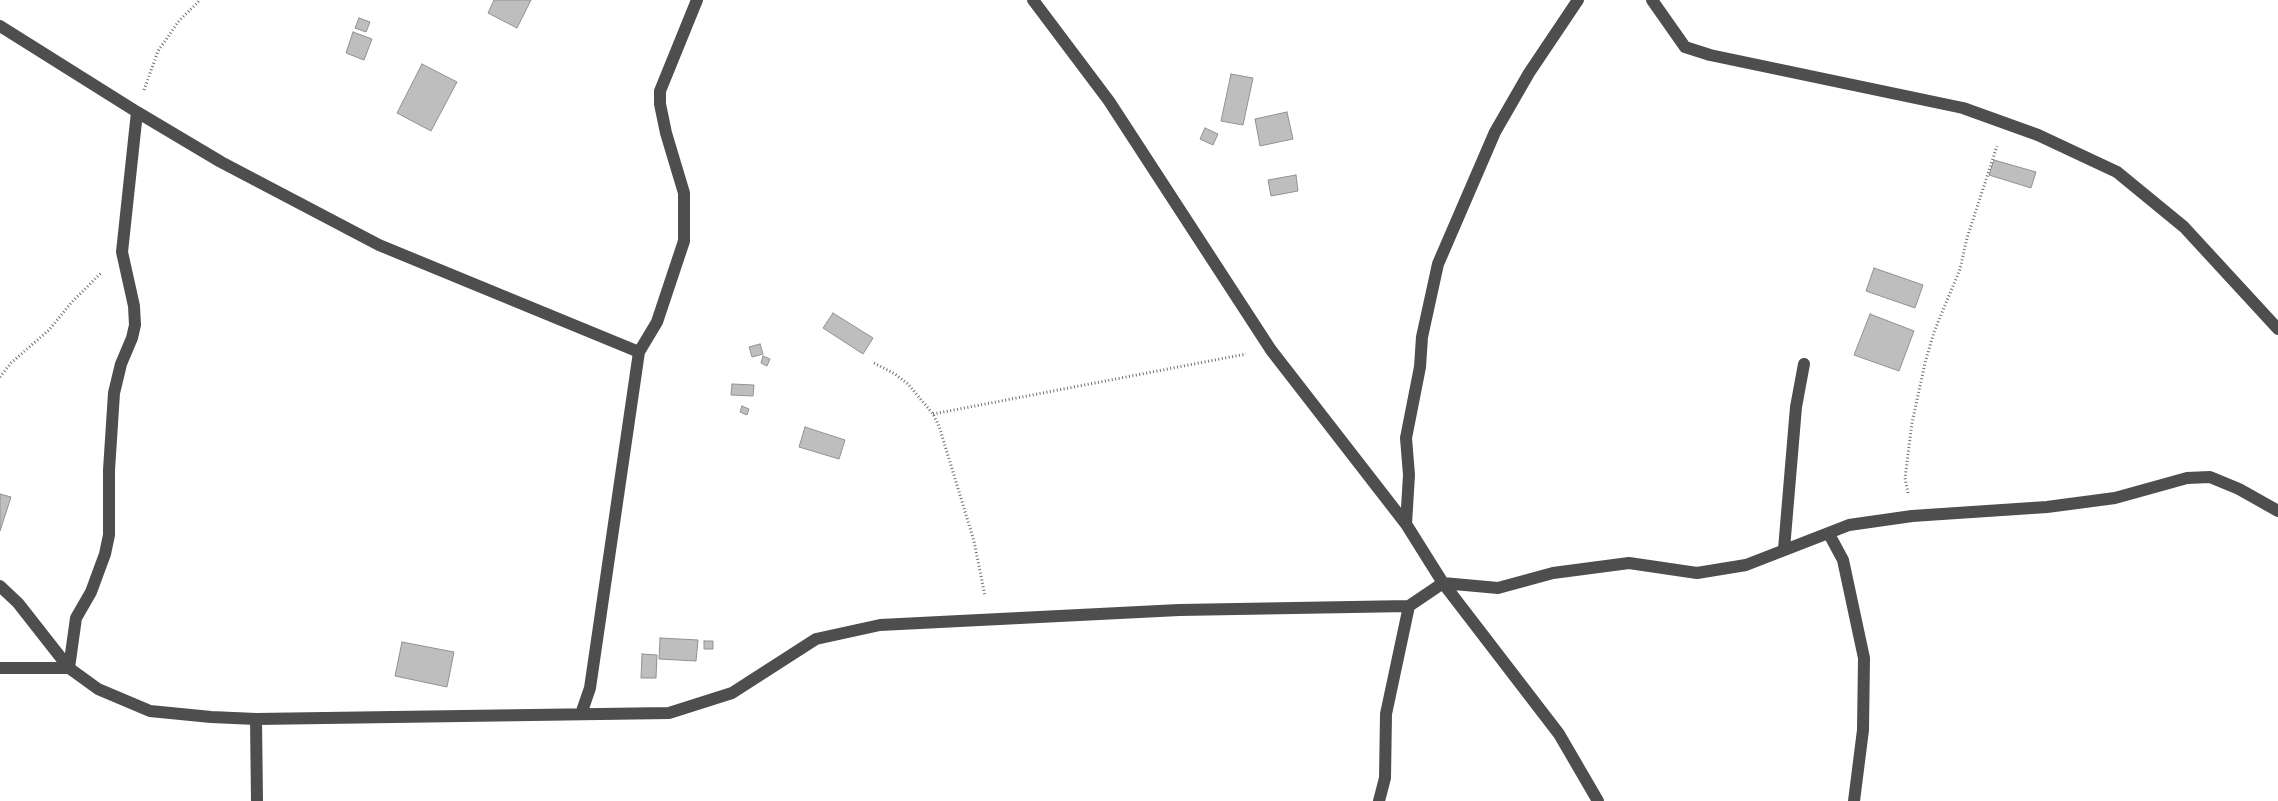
<!DOCTYPE html>
<style>
body{margin:0}
canvas{display:block;background:#fff}
</style>
<canvas width="2278" height="801"></canvas>
<script>
const context = document.querySelector('canvas').getContext('2d');
context.lineJoin = 'round';
function paint(path, color) { context.fillStyle = color; context.fill(path, 'evenodd'); }
const shape = rows => new Path2D(rows.map(r => 'M' + r).join(''));
function trace(path, color, width, dash) { context.strokeStyle = color; context.lineWidth = width; context.lineCap = dash ? 'butt' : 'round'; context.setLineDash(dash || []); context.stroke(path); }
const building = shape([
 [494,0,531,0,517,28,488,13,494,0],
 [359,18,370,22,366,32,355,28,359,18],
 [353,32,372,39,364,60,346,53,353,32],
 [422,64,457,82,431,131,397,113,422,64],
 [1231,74,1253,78,1243,125,1221,121,1231,74],
 [1287,112,1293,139,1260,146,1255,119,1287,112],
 [1205,128,1218,134,1213,145,1200,139,1205,128],
 [1994,160,2036,172,2031,188,1989,175,1994,160],
 [1296,175,1298,191,1271,196,1268,180,1296,175],
 [1874,268,1923,285,1915,308,1866,291,1874,268],
 [833,313,873,338,863,354,823,328,833,313],
 [1870,314,1914,331,1899,371,1854,355,1870,314],
 [760,344,763,354,752,357,749,347,760,344],
 [763,356,770,359,767,366,761,363,763,356],
 [732,384,754,385,753,396,731,395,732,384],
 [742,406,749,409,747,415,740,412,742,406],
 [805,427,845,440,839,459,799,447,805,427],
 [0,494,11,497,0,531,0,494],
 [660,638,698,640,696,661,659,659,660,638],
 [704,641,713,641,713,649,704,649,704,641],
 [402,642,454,652,447,687,395,676,402,642],
 [642,654,657,655,656,678,641,678,642,654]
]);
paint(building, '#bebebe');
trace(building, '#929292', 1);
trace(shape([
 [144,90,158,51,179,21,200,0],
 [874,363,895,374,908,384,933,414,939,426,974,541,985,596],
 [0,377,11,363,49,330,71,303,102,272],
 [933,414,1246,354],
 [1908,493,1905,478,1912,423,1925,363,1934,332,1960,269,1967,238,1997,146]
]), '#707070', 3, [1, 2.5]);
trace(shape([
 [1033,0,1109,101,1271,350,1406,524,1443,583,1559,734,1598,801],
 [1652,0,1685,47,1710,55,1963,108,2038,135,2117,172,2184,227,2278,329],
 [0,26,137,112,221,162,379,245,639,352],
 [1406,524,1409,475,1406,438,1420,367,1422,337,1438,264,1495,132,1529,73,1578,0],
 [1829,534,1843,560,1864,658,1863,730,1854,801],
 [1784,549,1796,407,1804,364],
 [0,586,18,603,69,668,76,618,91,592,105,554,109,535,109,470,114,393,121,364,132,338,135,325,134,306,122,252,137,112],
 [0,668,69,668,98,689,150,711,211,717,256,719,669,713,732,693,816,639,880,625,1179,610,1409,606,1443,583,1498,588,1553,573,1629,563,1697,573,1746,565,1849,525,1912,516,2047,507,2115,498,2187,478,2210,477,2239,489,2278,511],
 [581,714,590,688,639,352,657,322,684,241,684,193,666,133,660,104,660,91,697,0],
 [256,719,257,801],
 [1379,801,1385,778,1386,714,1409,606]
]), '#4e4e4e', 12);
</script>
